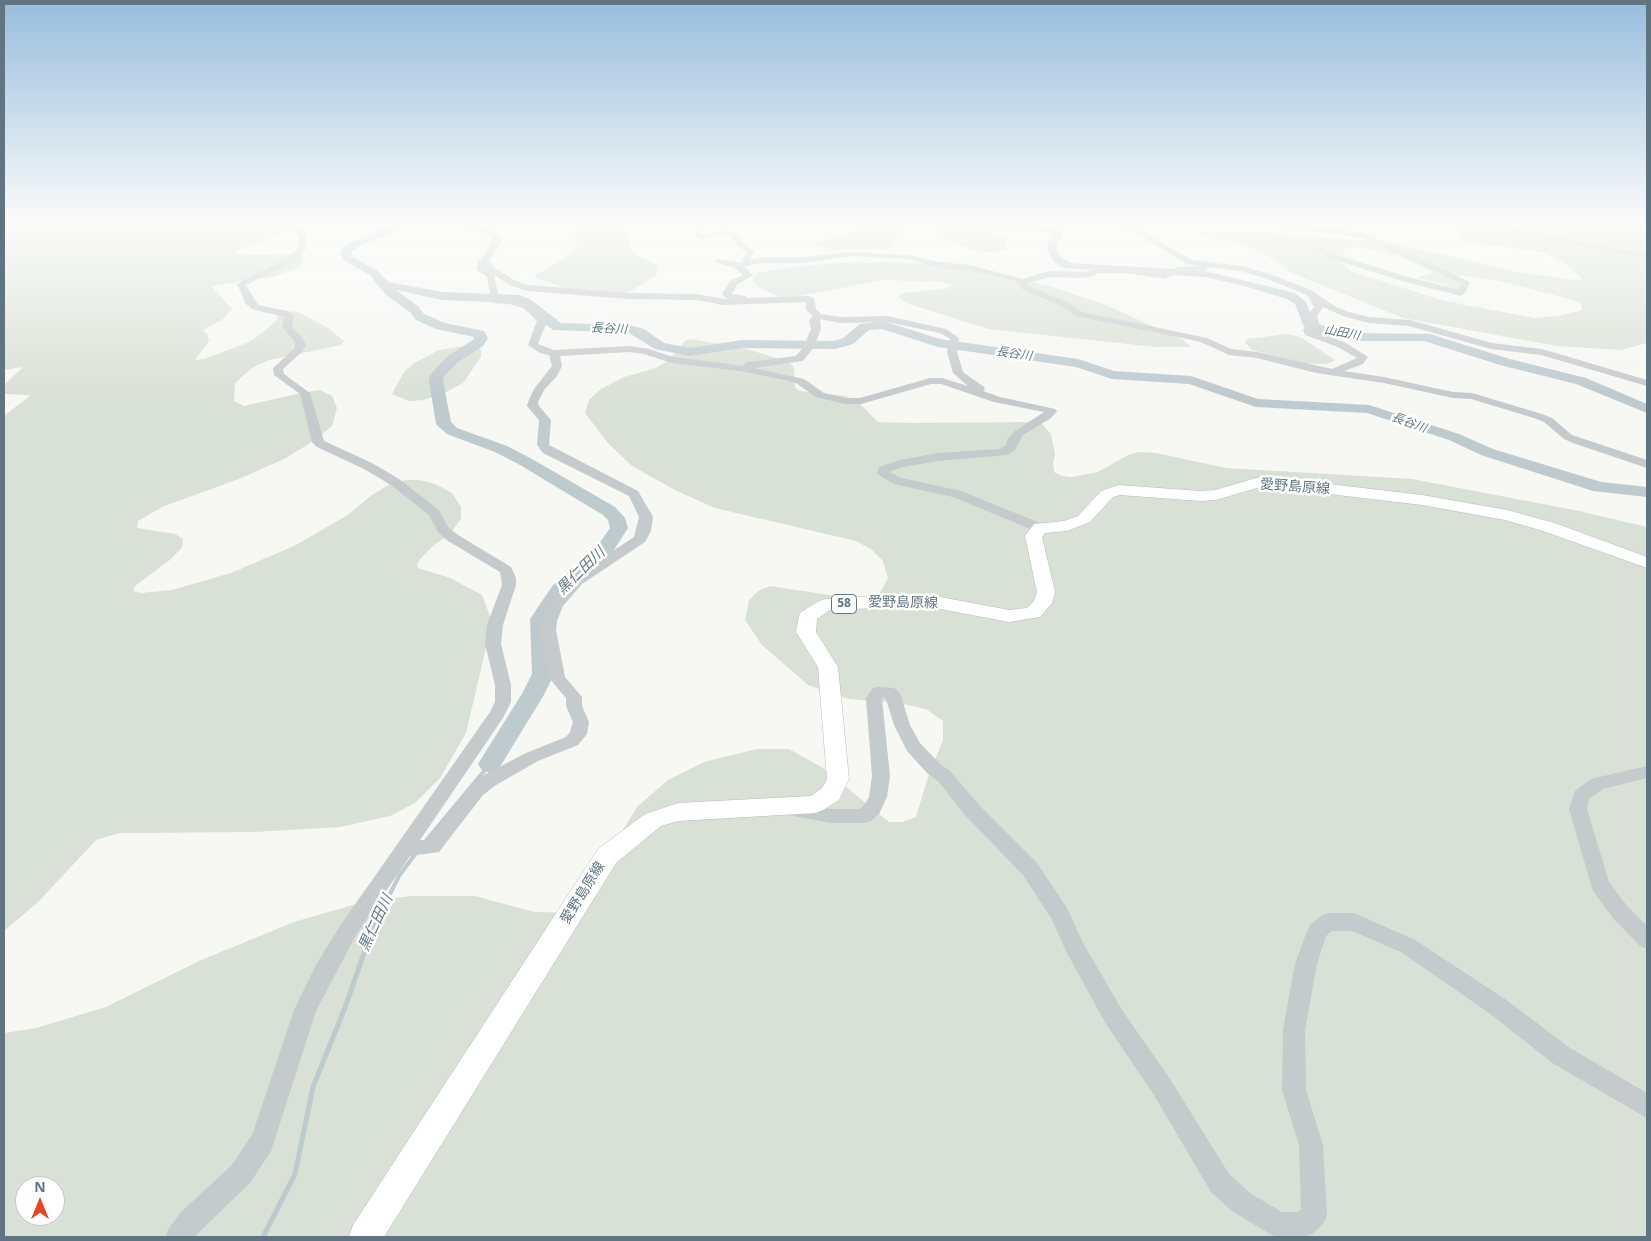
<!DOCTYPE html>
<meta charset="utf-8">
<style>
body{margin:0}
#map{position:relative;width:1651px;height:1241px;overflow:hidden;background:#f7f7f4;font-family:"Noto Sans",sans-serif}
canvas{display:block}
.frame{position:absolute;inset:0;border:5px solid #607581;pointer-events:none}
.north{position:absolute;left:15px;top:1176px;width:50px;height:50px;box-sizing:border-box;background:#fff;border:1px solid #bfc8cd;border-radius:50%;rotate:0deg;font-size:14px;font-weight:700;line-height:20px;text-align:center;color:#607581}
.north::after{content:'';display:block;margin:auto;width:18px;height:22px;background:#ee421d;clip-path:polygon(50% 0,100% 100%,50% 72%,0 100%)}
</style>
<div id="map">
<canvas width="1651" height="1241"></canvas>
<div class="frame"></div>
<div class="north">N</div>
</div>
<script>
const context = document.querySelector('canvas').getContext('2d');
context.lineJoin = 'round';
function paint(path, color) { context.fillStyle = color; context.fill(path, 'evenodd'); }
const shape = rows => new Path2D(rows.map(r => 'M' + r).join(''));
function trace(path, color, width, dash) { context.strokeStyle = color; context.lineWidth = width; context.lineCap = dash ? 'butt' : 'round'; context.setLineDash(dash || []); context.stroke(path); }
function write(font, color, halo, rows, align = 'center') {
  context.font = font + ' "Noto Sans","Noto Sans JP",sans-serif'; context.lineWidth = 5; context.setLineDash([]); context.textBaseline = 'middle'; context.strokeStyle = halo; context.fillStyle = color; for (const [text, x, y, turn = 0] of rows) {
    context.save(); context.translate(x, y); context.rotate((+turn || 0) * Math.PI / 180); context.textAlign = isNaN(turn) ? turn : align; if (halo) context.strokeText(text, 0, 0); context.fillText(text, 0, 0); context.restore();
  }
}
paint(shape([
 [4,223,224,223,222,225,224,228,288,226,292,229,235,251,237,253,248,255,295,254,302,256,303,261,299,267,272,277,217,285,212,287,232,309,223,319,203,330,207,333,209,341,195,360,204,359,247,343,261,334,277,320,277,314,281,311,298,312,328,328,344,341,341,345,269,360,252,368,235,383,234,401,244,406,301,393,320,390,332,396,337,408,332,426,315,440,286,458,241,478,162,507,138,521,137,528,175,534,183,539,182,547,171,559,135,586,133,591,141,593,172,590,231,573,294,546,348,515,369,497,390,484,406,480,419,480,435,484,452,493,461,507,461,519,448,536,435,544,420,559,417,564,418,568,450,578,482,595,492,622,466,733,440,778,415,803,390,816,340,827,255,832,119,833,96,840,39,901,4,931,4,416,31,395,4,394,4,385,23,367,4,370],
 [973,223,1006,239,1007,250,991,252,976,251,939,237,937,233,941,227,956,224],
 [1447,223,1647,223,1647,343,1621,350,1557,346,1403,318,1292,273,1275,260,1242,244,1195,234,1200,231,1261,232,1372,241,1402,245,1522,273,1576,280,1583,279,1566,264,1543,252,1460,241,1456,239,1459,236,1458,229],
 [1354,247,1380,251,1406,259,1433,272,1417,278,1446,285,1445,288,1458,291,1462,280,1453,275,1496,280,1573,300,1581,304,1582,310,1558,316,1535,318,1445,301,1353,272,1344,266,1341,260,1345,250],
 [594,225,615,226,626,228,630,249,637,255,654,263,658,267,656,275,631,291,619,294,574,291,536,278,535,275,563,259,575,248,578,242,573,234,577,229],
 [892,228,900,230,901,232,894,240,892,247,887,249,838,250,813,246,817,242,848,233,867,229],
 [884,262,960,265,1053,287,1106,305,1183,340,1191,347,1156,347,988,329,909,304,898,297,903,293,945,289,953,285,943,282,883,280,784,299,762,289,755,284,753,278,758,273,784,268,838,263],
 [1287,334,1297,336,1305,340,1335,360,1326,364,1301,363,1252,350,1245,342,1247,339,1256,338],
 [690,339,747,349,789,362,794,367,795,388,800,391,845,396,858,402,878,422,910,423,1032,422,1042,424,1051,434,1055,454,1053,463,1054,472,1062,476,1072,477,1098,472,1128,455,1139,452,1156,453,1226,468,1412,479,1579,511,1647,527,1647,1237,4,1237,4,1033,36,1028,106,1007,199,961,294,922,363,902,411,896,475,896,534,912,572,913,637,807,668,780,704,762,757,749,789,749,823,768,889,822,902,822,916,817,928,777,943,740,943,721,926,709,899,703,849,699,808,685,762,645,745,620,749,600,758,591,770,586,842,597,867,597,881,591,888,578,883,561,871,549,856,541,715,508,675,490,632,466,608,443,585,413,589,400,601,389,624,377,656,368,669,360,685,341],
 [25,1186,55,1186,55,1216,25,1216],
 [465,346,481,349,481,357,463,383,444,393,423,400,409,401,392,394,404,372,414,363,439,350]
]), '#d9e0d5');
trace(shape([
 [425,842,490,764],
 [373,928,399,876,416,853]
]), '#bdcace', 4);
trace(shape([
 [263,1237,295,1174,313,1087,346,1005,373,927]
]), '#bdcace', 5);
paint(shape([
 [395,223,408,223,393,233,359,246,351,252,353,257,378,271,388,282,443,292,519,295,530,299,561,323,630,325,644,329,664,343,690,348,742,340,834,341,843,338,860,324,883,321,940,339,1078,359,1114,371,1191,376,1258,399,1369,405,1459,434,1493,449,1601,482,1647,487,1647,497,1593,491,1481,455,1449,440,1367,413,1256,407,1189,384,1112,379,1076,367,938,347,882,329,869,330,853,344,835,349,742,348,690,356,655,349,629,333,553,330,517,303,443,300,396,290,419,307,424,314,445,323,484,331,488,338,483,346,458,362,444,376,443,381,451,422,457,428,507,446,532,459,615,507,625,518,628,528,608,559,567,593,550,619,554,674,545,693,498,770,490,773,482,770,478,764,523,692,532,674,530,619,553,585,594,551,610,528,608,520,603,515,520,465,495,452,447,434,439,427,436,424,429,381,430,375,448,356,473,340,474,337,436,329,416,320,411,313,385,294,370,275,345,261,340,254,342,249,351,242,395,223],
 [983,223,1023,223,1062,231,1063,233,1056,248,1062,258,1071,263,1205,271,1295,293,1306,302,1314,322,1324,326,1339,331,1357,333,1430,334,1510,359,1586,378,1647,404,1647,413,1576,384,1500,365,1424,341,1357,341,1332,338,1304,327,1295,304,1287,299,1240,285,1205,277,1064,268,1054,262,1046,248,1052,235,1038,231,988,226,983,223]
]), '#bdcace');
const major = shape([
 [1256,478,1287,479,1422,495,1507,510,1555,523,1647,557,1647,568,1543,531,1505,520,1422,505,1287,489,1257,488,1216,500,1200,501,1120,495,1113,497,1090,522,1067,531,1045,533,1042,537,1055,592,1052,603,1040,617,1009,622,935,608,876,608,830,610,817,619,816,632,838,667,849,779,839,800,823,810,815,813,678,821,661,826,616,863,384,1237,349,1237,353,1225,598,849,645,814,678,803,811,796,822,788,827,779,818,667,796,632,799,616,801,612,819,601,826,599,876,596,935,596,1009,610,1027,608,1034,601,1037,592,1025,536,1034,524,1064,521,1078,516,1101,491,1119,485,1200,491,1215,490,1256,478]
]);
trace(major, '#b8bdc0', 1);
paint(shape([
 [274,223,286,223,298,227,306,233,306,249,296,260,246,285,258,305,288,311,294,316,292,327,303,339,306,345,303,351,283,369,284,374,310,393,324,441,372,463,399,479,439,510,448,527,458,535,511,567,516,578,516,585,503,625,501,644,511,685,511,702,503,718,420,840,427,840,471,785,484,775,526,753,566,737,570,732,573,722,566,706,566,698,549,678,540,630,541,621,551,602,572,578,634,537,639,517,629,496,543,453,537,445,539,420,527,406,528,402,534,389,552,366,549,355,540,353,528,345,537,321,524,308,509,304,494,303,489,300,490,294,487,277,477,270,477,262,483,257,493,239,484,233,459,223,472,223,490,229,500,236,501,242,489,261,495,268,516,281,528,285,628,293,697,294,724,299,731,299,726,298,722,294,730,281,743,275,735,268,714,262,718,259,741,263,746,252,735,244,732,236,722,234,701,240,693,233,697,223,705,223,701,232,705,235,721,230,738,232,742,241,754,251,750,260,761,257,803,257,850,252,908,255,939,262,970,265,1023,279,1048,271,1083,272,1089,271,1093,267,1127,267,1164,273,1177,267,1199,266,1187,264,1118,223,1128,223,1192,260,1241,266,1270,274,1311,290,1336,307,1349,312,1369,317,1410,320,1492,343,1542,349,1647,380,1647,386,1541,355,1491,349,1409,326,1369,323,1343,316,1323,307,1317,316,1319,323,1313,330,1346,343,1368,357,1363,364,1344,371,1384,377,1453,392,1472,393,1542,414,1552,418,1572,435,1647,460,1647,468,1573,443,1564,439,1544,422,1534,418,1471,399,1453,398,1384,383,1316,373,1257,358,1229,355,1201,342,1076,316,1061,306,1021,289,1019,283,1008,279,970,271,939,268,908,259,850,256,803,263,761,263,744,267,753,275,737,285,732,294,746,296,747,298,808,296,814,298,816,309,821,314,840,317,887,316,946,329,959,338,957,352,963,372,984,387,985,389,983,391,1000,397,1055,409,1057,411,1051,418,1023,435,1015,450,1007,455,938,461,903,467,889,472,902,478,961,491,1045,525,1047,528,1045,531,1035,531,953,497,894,484,877,474,879,467,900,460,938,453,1000,449,1006,445,1008,438,1015,431,1044,412,994,402,941,384,931,384,861,404,845,404,816,397,796,383,785,380,740,371,672,363,644,354,629,352,560,356,562,366,557,376,544,390,538,402,539,406,551,420,549,445,638,491,653,517,651,531,645,542,582,584,563,606,557,621,556,630,565,677,582,697,582,706,589,722,587,734,578,745,538,761,496,785,483,795,439,852,410,856,356,935,316,1011,271,1151,250,1183,194,1237,165,1237,169,1228,181,1212,232,1165,252,1135,294,1010,317,963,342,923,490,712,495,702,495,685,485,644,487,625,502,585,500,572,448,541,438,532,429,515,391,485,364,469,317,447,312,442,300,394,274,375,273,368,295,348,295,342,282,327,284,317,252,309,246,304,237,284,290,256,298,248,299,236,292,231,274,223],
 [1208,267,1240,271,1264,278,1305,294,1309,297,1314,307,1307,316,1309,323,1303,330,1305,335,1338,347,1357,358,1332,369,1257,352,1231,349,1207,338,1082,312,1067,302,1028,286,1028,283,1049,277,1083,278,1096,275,1097,273,1127,273,1165,279,1179,272,1207,270,1208,267],
 [494,275,510,285,527,291,628,299,697,300,724,305,806,302,806,310,813,316,809,320,811,329,804,346,796,356,749,362,745,363,744,366,673,357,649,349,629,346,554,350,538,344,547,321,530,304,499,298,494,275],
 [820,319,840,323,887,322,940,333,950,339,947,352,953,373,968,386,942,378,930,378,860,398,845,398,824,393,804,379,754,368,803,361,814,347,821,329,820,319],
 [1251,223,1284,223,1329,228,1368,234,1470,282,1465,293,1461,296,1402,281,1332,259,1314,249,1321,247,1338,255,1408,277,1456,289,1458,290,1461,283,1363,238,1251,223],
 [1485,223,1498,223,1523,231,1647,254,1647,258,1522,235,1485,223],
 [879,687,894,688,900,693,910,725,920,743,940,764,950,771,979,805,1037,863,1067,908,1083,943,1122,1010,1170,1079,1229,1174,1250,1193,1282,1212,1298,1212,1301,1209,1299,1145,1282,1090,1283,1030,1295,964,1307,931,1310,925,1321,916,1328,913,1354,913,1415,940,1505,999,1570,1048,1647,1093,1647,1118,1554,1064,1489,1013,1401,952,1352,931,1332,931,1326,936,1317,964,1305,1030,1306,1090,1323,1145,1327,1215,1323,1224,1312,1234,1305,1237,1277,1237,1270,1234,1232,1211,1211,1192,1154,1095,1106,1024,1067,953,1051,918,1023,875,965,815,938,781,928,774,907,751,894,725,886,699,884,697,882,699,890,776,887,797,879,814,871,821,864,823,832,823,787,815,785,810,787,805,794,803,832,809,860,809,865,804,869,797,872,776,866,698,873,688,879,687],
 [1647,766,1647,778,1603,789,1589,799,1587,809,1609,882,1627,906,1647,926,1647,949,1640,946,1613,918,1593,891,1569,809,1575,791,1591,779,1647,766]
]), '#c5cacc');
paint(major, '#fff');
const sky = context.createLinearGradient(0, 0, 0, 397);
sky.addColorStop(0, '#97bdde');
sky.addColorStop(0.56, '#fbfbfa');
sky.addColorStop(1, '#fbfbfa00');
context.fillStyle = sky;
context.fillRect(0, 0, 1651, 397);
write('italic 12px', '#607b83', '#fff', [
 ["長谷川",609,329,3],
 ["山田川",1342,333,10],
 ["長谷川",1014,354,8],
 ["長谷川",1409,423,20]
]);
for (const [x, y, w] of [
 [844,604,25]
]) { const box = new Path2D(); box.roundRect(x - w / 2, y - 9.5, w, 19, 4); context.fillStyle = '#fff'; context.fill(box); trace(box, '#607581', 1); }
write('bold 12px', '#607581', null, [
 ["58",844,604]
]);
write('14px', '#607581', '#fff', [
 ["愛野島原線",1295,487,4],
 ["愛野島原線",903,603,1],
 ["愛野島原線",583,893,-58]
]);
write('italic 15px', '#607b83', '#fff', [
 ["黒仁田川",581,571,-44],
 ["黒仁田川",376,923,-65]
]);
</script>
